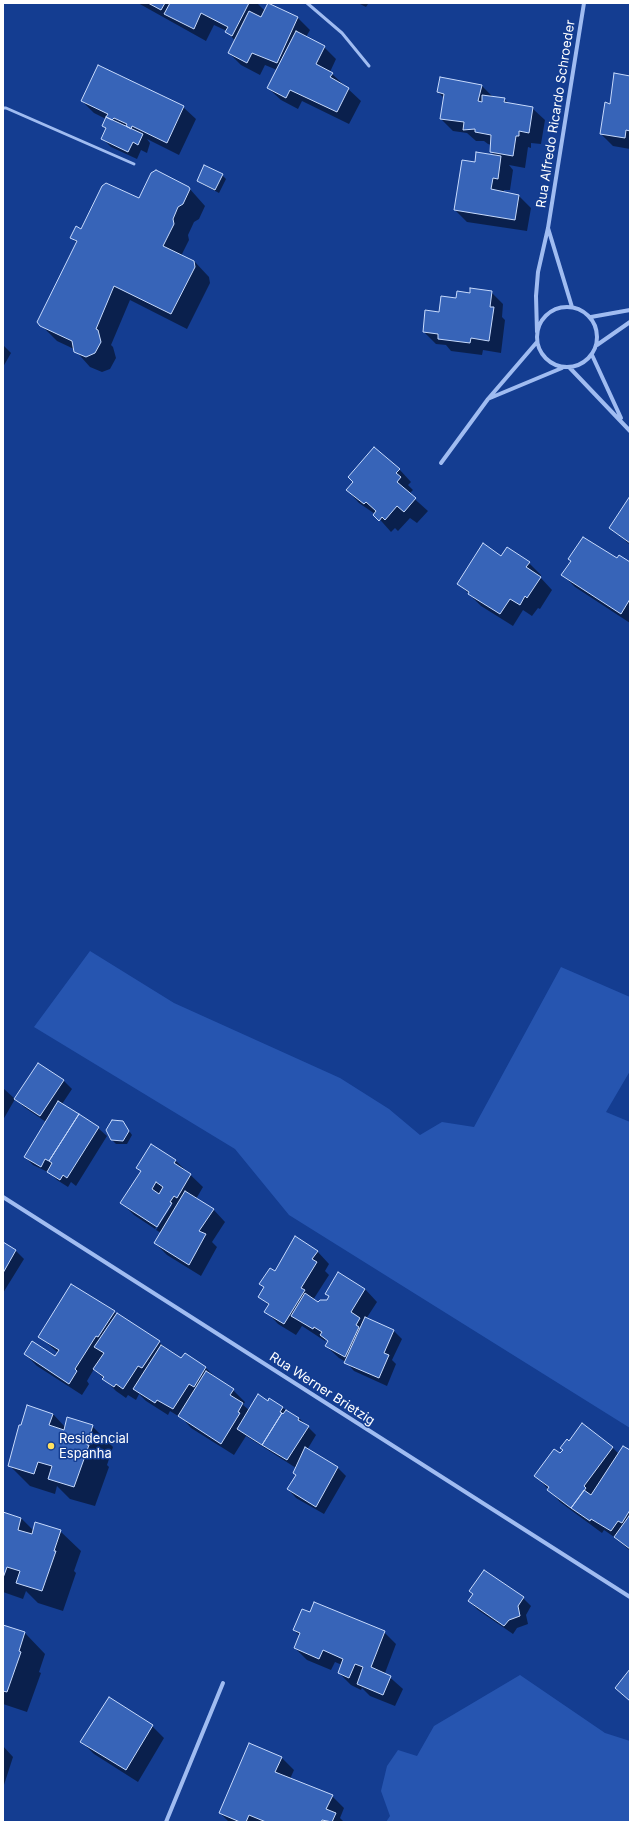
<!DOCTYPE html>
<style>
body{margin:0}
#map{position:relative;width:633px;height:1825px;overflow:hidden;background:#143d91;font-family:Inter,sans-serif}
canvas{display:block}
.frame{position:absolute;inset:0;border:4px solid #fff;pointer-events:none}
</style>
<div id="map">
<canvas width="633" height="1825"></canvas>
<div class="frame"></div>
</div>
<script>
const context = document.querySelector('canvas').getContext('2d');
context.lineJoin = 'round';
function paint(path, color) { context.fillStyle = color; context.fill(path, 'evenodd'); }
const shape = rows => new Path2D(rows.map(r => 'M' + r).join(''));
function trace(path, color, width, dash) { context.strokeStyle = color; context.lineWidth = width; context.lineCap = dash ? 'butt' : 'round'; context.setLineDash(dash || []); context.stroke(path); }
function write(font, color, halo, rows, align = 'center') {
  context.font = font + ' Inter,sans-serif'; context.lineWidth = 3; context.setLineDash([]); context.textBaseline = 'middle'; context.strokeStyle = halo; context.fillStyle = color; for (const [text, x, y, turn = 0] of rows) {
    context.save(); context.translate(x, y); context.rotate((+turn || 0) * Math.PI / 180); context.textAlign = isNaN(turn) ? turn : align; if (halo) context.strokeText(text, 0, 0); context.fillText(text, 0, 0); context.restore();
  }
}
paint(shape([
 [90,951,174,1003,340,1078,389,1109,420,1135,442,1122,474,1127,561,967,630,997,630,1071,606,1112,630,1122,630,1428,289,1215,235,1149,34,1027],
 [520,1675,605,1733,630,1741,630,1822,386,1822,390,1816,381,1791,387,1766,398,1750,417,1756,434,1726]
]), '#2655b0');
paint(shape([
 [138,3,257,3,265,11,269,3,298,18,310,30,306,37,324,47,336,59,330,72,361,101,349,124,302,101,298,109,281,100,268,88,277,70,265,65,260,75,241,65,229,53,235,41,227,31,214,25,206,41],
 [358,3,371,3,368,4,366,7],
 [630,77,630,149,613,146,601,134,611,105],
 [440,79,482,86,493,97,504,99,510,104,532,108,545,120,541,144,531,143,531,148,528,147,525,168,509,165,513,170,510,190,504,190,504,193,519,196,531,208,527,231,467,222,455,210,476,163,495,156,491,152,491,145,488,144,484,141,476,141,467,133,453,131,441,119,444,98,438,92],
 [82,101,183,107,196,119,179,155,147,139,150,143,147,153,141,150,137,159,111,147,102,138,106,129,103,126,106,119,94,113],
 [222,175,226,179,219,193,202,184,198,180],
 [189,188,205,206,199,219,194,222,188,235,189,240,181,256,194,261,209,277,210,283,187,329,130,300,111,345,113,347,116,358,110,369,102,372,90,367,74,349,57,341,41,325,77,243,71,237,140,200],
 [491,292,503,304,502,317,505,320,501,353,483,350,482,355,451,351,446,345,436,344,424,332,440,313,457,300],
 [3,345,11,353,3,367],
 [399,469,411,482,408,485,413,490,409,494,428,511,417,523,410,518,398,531,395,528,391,532,375,514,359,503,347,490],
 [630,498,630,545,611,528],
 [617,560,630,563,630,623,575,587,563,575],
 [529,563,541,575,540,577,552,590,540,609,538,608,532,616,523,610,513,626,481,606,459,584],
 [38,1064,64,1081,72,1089,62,1104,98,1128,107,1136,76,1186,71,1182,68,1187,57,1180,50,1173,33,1165,25,1157,46,1122,24,1107,16,1099],
 [3,1088,15,1099,3,1120],
 [123,1122,132,1135,127,1144,116,1144,112,1140],
 [151,1146,176,1161,203,1187,196,1199,213,1209,225,1222,212,1242,217,1247,201,1276,167,1255,155,1243,161,1233,156,1230,172,1205,170,1205,155,1229,134,1215,122,1203,142,1172,137,1168],
 [3,1243,16,1251,24,1259,3,1293],
 [317,1251,329,1264,325,1271,329,1275,313,1300,319,1303,327,1301,330,1297,326,1293,365,1289,377,1302,366,1319,393,1330,402,1339,392,1360,396,1364,387,1386,354,1371,346,1362,339,1358,326,1346,328,1342,326,1339,325,1341,302,1326,296,1335,278,1324,266,1311,269,1306,260,1296,265,1288,261,1284,275,1272],
 [114,1312,159,1342,168,1350,182,1359,185,1355,206,1368,218,1380,233,1390,245,1402,243,1405,249,1410,268,1402,270,1400,299,1418,316,1435,307,1450,338,1468,346,1476,324,1514,296,1498,288,1489,297,1475,296,1468,246,1436,234,1455,191,1428,183,1419,170,1411,168,1415,146,1401,139,1394,136,1400,128,1395,126,1398,116,1391,94,1369,87,1381,89,1384,82,1395,37,1366,25,1354,55,1357,58,1353,39,1336],
 [53,1414,65,1427,92,1426,113,1447,107,1465,109,1467,95,1506,70,1499,57,1486,55,1494,30,1486,10,1466],
 [569,1442,612,1447,619,1454,630,1451,630,1551,617,1539,604,1530,602,1533,560,1502,536,1476,560,1455],
 [3,1513,21,1518,34,1531,60,1531,81,1551,74,1571,76,1573,63,1611,38,1603,26,1591,23,1599,3,1592],
 [523,1598,531,1606,526,1615,528,1624,517,1628,513,1634,478,1610,469,1601],
 [3,1626,25,1633,45,1654,39,1672,41,1673,27,1712,3,1704],
 [294,1630,384,1632,396,1644,385,1673,403,1689,395,1706,370,1696,362,1688,361,1690,351,1685,339,1673,342,1665,335,1662,331,1670,307,1660,295,1648,300,1636],
 [152,1726,164,1738,138,1782,94,1754,82,1742],
 [249,1744,282,1758,294,1770,290,1779,332,1796,344,1808,340,1818,344,1822,229,1822,220,1813],
 [3,1746,13,1757,3,1788]
]), '#0007');
const building = shape([
 [148,3,165,3,161,10,148,3],
 [170,3,249,3,232,36,225,32,228,27,201,13,194,29,164,14,170,3],
 [268,3,298,17,277,63,252,53,247,63,228,53,249,11,261,17,268,3],
 [296,31,325,46,316,64,333,73,330,77,349,88,337,112,290,90,286,98,267,88,296,31],
 [98,65,184,106,167,143,132,126,131,129,126,126,127,124,114,118,112,120,106,117,108,114,81,101,98,65],
 [614,73,630,76,630,131,626,130,625,138,600,134,605,102,610,104,614,73],
 [440,77,482,85,478,101,482,102,482,95,505,98,504,102,533,107,529,133,519,131,519,136,516,136,513,156,490,152,491,135,475,132,475,129,463,130,464,122,440,119,444,94,437,92,440,77],
 [106,117,143,134,138,145,133,142,128,152,101,139,106,128,102,126,106,117],
 [476,152,501,156,498,179,493,178,491,189,519,195,515,220,454,210,462,160,475,162,476,152],
 [204,165,223,174,215,190,197,181,204,165],
 [156,170,189,187,190,189,183,204,178,207,173,219,174,224,163,246,194,261,195,267,171,314,114,286,96,329,98,330,101,342,95,353,86,357,74,352,72,341,40,326,37,322,77,241,70,238,76,226,81,229,102,186,106,183,139,198,151,173,156,170],
 [470,288,492,291,490,307,494,307,489,341,471,338,470,343,438,339,438,334,423,332,425,310,439,312,441,296,456,298,457,291,470,293,470,288],
 [374,447,400,469,396,473,401,477,397,482,416,498,404,512,397,506,385,520,382,517,379,521,373,515,376,511,366,502,364,504,346,490,353,482,348,477,374,447],
 [630,496,630,543,609,528,630,496],
 [583,537,617,558,619,555,630,562,630,599,621,614,561,575,571,561,568,559,583,537],
 [483,543,501,556,507,547,530,562,526,567,541,577,527,598,525,596,520,605,510,599,500,614,468,594,469,592,457,584,483,543],
 [38,1063,64,1080,40,1116,14,1099,38,1063],
 [58,1101,79,1114,49,1161,45,1159,41,1167,24,1157,58,1101],
 [79,1114,99,1127,67,1178,63,1175,60,1180,47,1172,52,1163,49,1161,79,1114],
 [112,1120,123,1121,129,1131,123,1141,111,1140,106,1130,112,1120],
 [151,1144,176,1160,174,1163,191,1174,177,1198,174,1196,170,1202,172,1203,157,1227,120,1203,141,1171,136,1168,151,1144],
 [156,1182,163,1187,159,1194,152,1189,156,1182],
 [185,1191,214,1209,199,1231,206,1234,189,1265,154,1243,185,1191],
 [295,1236,318,1251,312,1259,317,1262,301,1288,305,1290,284,1324,264,1312,269,1304,258,1297,264,1287,259,1284,270,1268,275,1271,295,1236],
 [3,1242,16,1250,3,1273,3,1242],
 [338,1272,365,1289,351,1312,360,1318,356,1325,359,1327,345,1357,325,1346,328,1341,320,1335,322,1332,314,1327,313,1329,291,1316,305,1293,318,1302,320,1300,327,1300,329,1296,325,1294,338,1272],
 [71,1284,115,1311,98,1337,96,1336,75,1369,77,1371,69,1384,24,1354,32,1341,55,1356,59,1350,38,1337,71,1284],
 [117,1313,160,1341,142,1368,138,1366,123,1389,116,1384,114,1387,102,1379,104,1377,93,1369,104,1353,94,1347,117,1313],
 [365,1317,394,1330,384,1353,389,1355,379,1378,344,1363,365,1317],
 [161,1345,181,1358,185,1353,206,1367,194,1387,189,1384,173,1409,157,1400,155,1403,133,1389,161,1345],
 [206,1371,234,1389,230,1395,243,1403,238,1412,240,1413,221,1444,178,1416,206,1371],
 [258,1394,268,1401,269,1398,283,1407,280,1412,282,1413,262,1445,237,1429,258,1394],
 [27,1405,53,1414,49,1425,64,1430,67,1417,93,1425,87,1445,89,1445,74,1487,48,1479,52,1466,38,1462,34,1474,8,1466,19,1425,21,1425,27,1405],
 [286,1410,299,1418,298,1420,309,1426,287,1460,262,1445,282,1413,283,1414,286,1410],
 [582,1423,613,1447,584,1486,586,1488,571,1508,547,1490,549,1487,534,1476,554,1449,560,1453,563,1450,560,1448,567,1439,569,1441,582,1423],
 [623,1446,630,1450,630,1510,622,1523,618,1521,611,1531,591,1519,590,1521,571,1508,584,1490,591,1495,623,1446],
 [305,1447,338,1467,316,1507,287,1489,296,1475,293,1473,305,1447],
 [3,1512,21,1518,18,1530,32,1534,35,1522,61,1530,54,1551,56,1551,42,1591,16,1583,20,1571,7,1567,3,1578,3,1512],
 [629,1516,630,1517,630,1549,614,1537,629,1516],
 [484,1570,524,1597,518,1606,520,1616,509,1620,504,1626,468,1601,473,1594,469,1591,484,1570],
 [314,1602,385,1631,371,1667,391,1676,383,1695,357,1684,363,1667,355,1664,349,1678,338,1673,343,1659,323,1650,319,1659,294,1648,300,1633,293,1630,302,1609,310,1612,314,1602],
 [3,1625,25,1632,19,1651,21,1652,7,1692,3,1691,3,1625],
 [630,1669,630,1701,615,1688,630,1669],
 [109,1697,153,1725,126,1770,80,1742,109,1697],
 [249,1743,282,1757,275,1772,333,1795,326,1809,336,1813,332,1822,322,1820,321,1822,266,1822,249,1815,246,1822,240,1822,219,1813,249,1743]
]);
paint(building, '#3764b8');
trace(building, '#c7dafc', 1);
trace(shape([
 [307,3,342,33,369,66],
 [3,108,6,108,134,164]
]), '#a0bcf1', 3);
trace(shape([
 [548,228,572,307],
 '537 337a30 30 0 1 1 60 0a30 30 0 1 1-60 0Z',
 [591,317,630,310],
 [537,332,536,296,538,272,548,228,584,3],
 [597,345,630,322],
 [592,355,621,418],
 [569,367,630,431],
 [490,398,562,368],
 [441,463,488,399,537,342],
 [3,1197,630,1597],
 [166,1822,223,1683]
]), '#a0bcf1', 4);
for (const [x, y, r, color] of [
 [51,1446,4,"#ffe160"]
]) { const dot = new Path2D(); dot.arc(x, y, r, 0, 2 * Math.PI); context.fillStyle = color; context.fill(dot); trace(dot, '#143d91', 1.5); }
write('13px', '#fff', '#143d91', [
 ["Rua Alfredo Ricardo Schroeder",556,114,-81],
 ["Rua Werner Brietzig",322,1389,33]
]);
write('13px', '#fff', '#143d91', [
 ["Residencial",59,1439],
 ["Espanha",59,1454]
], 'left');
</script>
